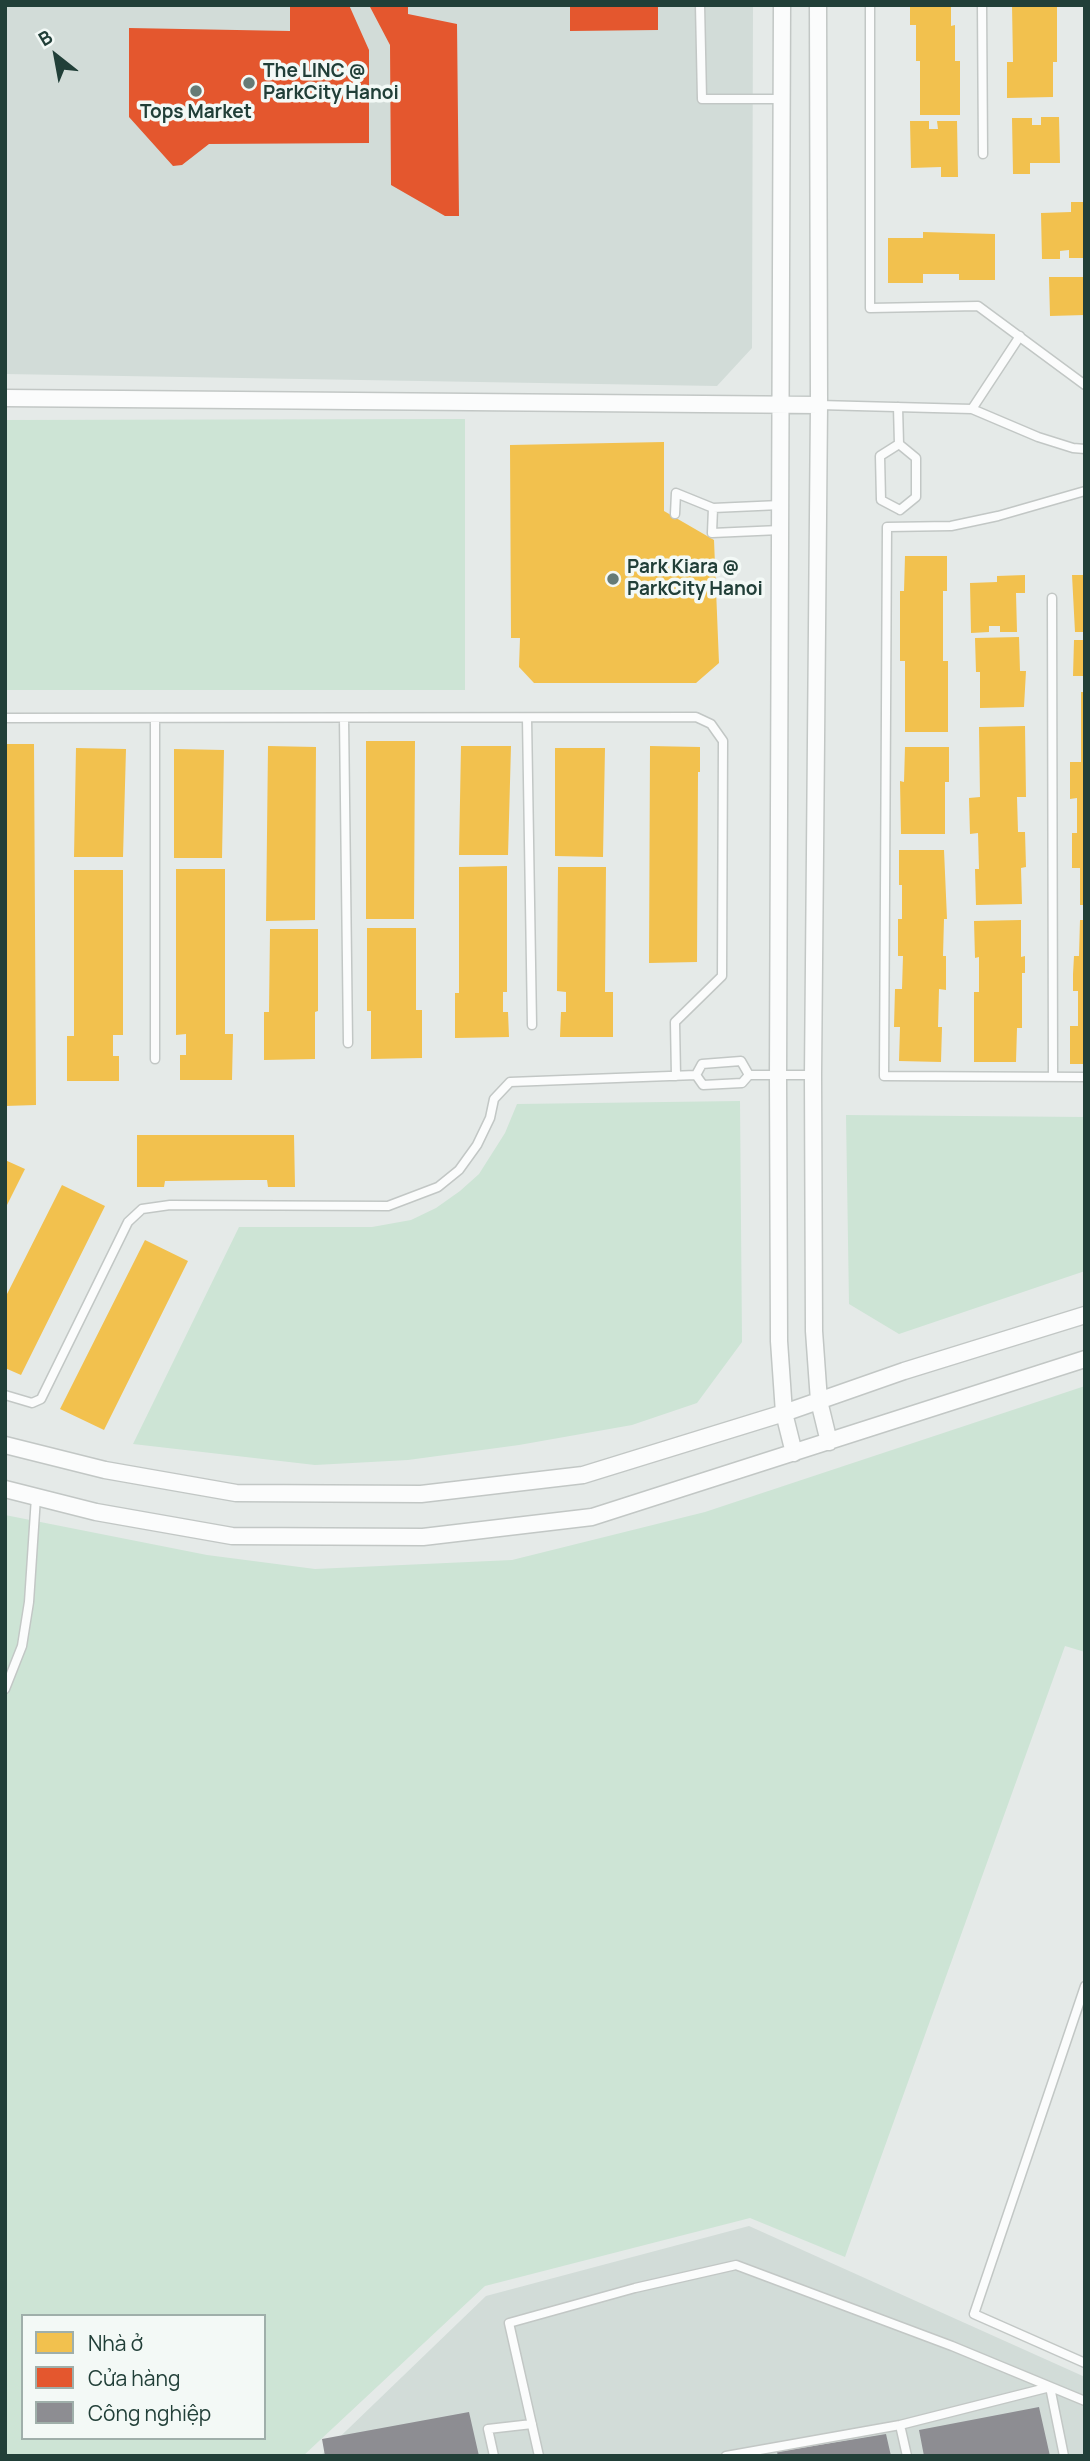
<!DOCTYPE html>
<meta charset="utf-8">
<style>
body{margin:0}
#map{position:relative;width:1090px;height:2461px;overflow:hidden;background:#e5eae8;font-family:Manrope,sans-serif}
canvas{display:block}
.frame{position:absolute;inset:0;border:7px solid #213f38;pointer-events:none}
.legend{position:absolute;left:21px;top:2314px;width:245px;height:126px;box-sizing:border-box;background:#f3f9f6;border:2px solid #9fafaa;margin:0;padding:9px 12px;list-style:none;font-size:21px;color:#213f38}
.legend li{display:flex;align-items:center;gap:14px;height:35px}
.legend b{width:35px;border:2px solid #9fafaa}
.north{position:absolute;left:21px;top:21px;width:70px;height:70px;-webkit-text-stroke:5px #f3f9f6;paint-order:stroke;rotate:329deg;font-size:19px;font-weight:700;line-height:28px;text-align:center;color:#213f38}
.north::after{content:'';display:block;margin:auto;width:24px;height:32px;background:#213f38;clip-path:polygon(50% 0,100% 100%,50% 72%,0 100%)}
</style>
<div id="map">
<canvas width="1090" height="2461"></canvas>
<div class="frame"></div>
<ul class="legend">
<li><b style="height:19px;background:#f2c14e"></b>Nhà ở</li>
<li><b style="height:19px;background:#e4572e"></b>Cửa hàng</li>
<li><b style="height:19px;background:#8d8d92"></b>Công nghiệp</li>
</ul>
<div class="north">B</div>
</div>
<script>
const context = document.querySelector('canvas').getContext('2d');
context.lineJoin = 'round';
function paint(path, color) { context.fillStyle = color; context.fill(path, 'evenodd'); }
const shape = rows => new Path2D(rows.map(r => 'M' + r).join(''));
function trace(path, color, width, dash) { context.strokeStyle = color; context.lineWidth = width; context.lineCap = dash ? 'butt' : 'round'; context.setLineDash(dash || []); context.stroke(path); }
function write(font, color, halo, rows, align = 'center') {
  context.font = font + ' Manrope,sans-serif'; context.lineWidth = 7; context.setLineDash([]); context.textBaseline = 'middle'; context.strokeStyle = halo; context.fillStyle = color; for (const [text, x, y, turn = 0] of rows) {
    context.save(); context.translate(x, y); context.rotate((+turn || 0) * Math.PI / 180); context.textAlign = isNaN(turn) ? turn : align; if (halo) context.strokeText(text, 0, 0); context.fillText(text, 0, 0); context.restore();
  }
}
paint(shape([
 [5,5,753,5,752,348,717,386,5,374],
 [749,2226,1085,2377,1085,2456,320,2456,486,2296]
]), '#d2dcd8');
paint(shape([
 [465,419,465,690,5,690,5,420],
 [740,1101,742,1342,697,1403,632,1425,519,1445,408,1460,315,1465,133,1444,239,1227,372,1227,411,1220,436,1208,460,1191,479,1174,505,1133,517,1104],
 [846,1115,1085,1117,1085,1271,899,1334,849,1304],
 [1085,1386,1085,1652,1065,1646,845,2257,750,2218,485,2286,303,2456,5,2456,5,1515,207,1555,315,1569,512,1560,705,1512],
 [23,2316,264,2316,264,2438,23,2438]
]), '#cde4d5');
paint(shape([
 [910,5,951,5,951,26,955,25,955,61,960,61,960,115,920,115,920,61,916,61,916,25,910,25],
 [1012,5,1057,5,1057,62,1053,62,1053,97,1007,98,1007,62,1013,62],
 [1041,117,1059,117,1060,163,1030,163,1030,174,1013,174,1012,118,1032,118,1032,125,1041,125],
 [910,121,929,121,929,129,938,129,937,121,957,121,958,177,941,177,941,167,911,168],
 [1071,202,1085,202,1085,258,1069,258,1069,250,1060,251,1060,259,1042,259,1041,213,1071,212],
 [923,232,995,234,995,280,959,280,959,274,923,274,923,283,888,283,888,238,923,238],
 [1049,277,1085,277,1085,315,1050,316],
 [664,442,664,511,714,540,719,663,696,683,534,683,519,667,520,638,511,638,510,445],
 [905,556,947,556,947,591,943,591,943,661,948,661,948,732,905,732,905,661,900,661,900,591,904,591],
 [1025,575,1025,593,1016,593,1017,632,1000,632,1000,626,989,626,989,632,971,633,970,583,997,582,997,576],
 [1072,575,1085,575,1085,632,1075,632],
 [1019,637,1020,671,1026,671,1024,707,980,708,980,672,976,672,975,638],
 [1074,640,1085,640,1085,676,1073,676],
 [1081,692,1085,692,1085,905,1080,905,1080,868,1072,868,1072,833,1077,833,1077,798,1070,799,1070,762,1081,762],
 [1025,726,1026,797,1017,797,1018,832,1025,832,1026,867,1021,868,1022,904,976,905,975,869,979,869,978,833,970,834,969,798,980,797,979,727],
 [366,741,415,741,414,919,366,919],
 [5,744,34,744,36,1105,5,1106],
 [268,746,316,747,315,920,266,921],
 [461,746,511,746,508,855,459,855],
 [650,746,700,747,700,772,698,772,697,962,649,963],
 [905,747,949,747,949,782,945,782,945,834,901,834,900,781,904,782],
 [76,748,126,749,123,857,74,857],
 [555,748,605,748,603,857,555,856],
 [174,749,224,750,222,858,174,858],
 [899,850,944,850,947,919,944,919,943,956,946,956,946,990,939,989,938,1027,942,1027,941,1062,899,1061,900,1027,894,1027,895,989,902,989,903,956,898,956,898,919,902,919,902,885,899,885],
 [507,866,507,992,503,992,503,1012,508,1012,509,1037,455,1038,455,993,459,993,459,867],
 [558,867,606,867,605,992,613,992,613,1037,560,1037,561,1012,566,1012,566,992,557,991],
 [176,869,225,869,225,1034,233,1034,232,1080,180,1080,180,1055,186,1055,186,1034,176,1035],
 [74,870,123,870,123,1035,113,1035,113,1056,119,1056,119,1081,67,1081,67,1036,74,1036],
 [1021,920,1021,957,1025,956,1025,973,1022,973,1022,1028,1017,1028,1016,1062,974,1062,974,992,979,992,979,957,975,958,974,921],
 [1080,920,1085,920,1085,1064,1070,1064,1070,1026,1078,1026,1078,991,1073,991,1073,974,1074,956,1079,956],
 [367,928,416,928,416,1010,422,1010,422,1058,371,1059,371,1011,367,1011],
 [270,929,318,929,318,1011,315,1012,315,1059,264,1060,264,1012,269,1012],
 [137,1135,294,1135,295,1187,268,1187,267,1180,247,1180,165,1181,164,1187,137,1187],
 [5,1160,25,1169,5,1209],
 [62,1185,105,1206,21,1375,5,1368,5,1298],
 [145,1240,188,1261,104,1430,60,1409]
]), '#f2c14e');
paint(shape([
 [290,5,349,5,369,50,369,143,209,144,182,165,173,166,129,117,129,28,290,31],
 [369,5,408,5,408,14,457,24,459,216,445,216,391,185,390,45],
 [570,5,658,5,658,30,570,31]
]), '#e4572e');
paint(shape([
 [1039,2407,1050,2456,924,2456,919,2430],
 [469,2412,479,2456,325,2456,322,2439],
 [886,2434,891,2456,778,2456,777,2452]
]), '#8d8d92');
const service = shape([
 [700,5,702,99,783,99],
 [870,5,870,308,978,306,1085,385],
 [982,5,983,154],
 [819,405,972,409,1038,437,1073,448,1085,449],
 [898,407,899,444,916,458,916,497,900,510],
 [972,409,1020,336],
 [899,444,880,456,881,500,900,510],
 [1085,491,998,516,951,526,887,527,884,1076,1085,1077],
 [713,508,780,505],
 [675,514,676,493,713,508,712,533,780,530],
 [1052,598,1053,1077],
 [5,718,696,717,711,724,723,741,722,976,675,1022,676,1076],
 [344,718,348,1043],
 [527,718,532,1025],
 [155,1059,155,718],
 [696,1075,702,1064,741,1061,749,1075],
 [696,1075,703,1085,742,1083,749,1075],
 [749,1075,813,1075],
 [5,1395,32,1403,41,1399,128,1222,142,1209,170,1205,388,1206,438,1187,459,1170,477,1145,490,1118,494,1099,510,1082,696,1075],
 [5,1689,22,1646,29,1602,36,1497],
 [1085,1986,974,2314,1085,2363],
 [900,2425,907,2456],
 [494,2456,488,2429,532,2424],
 [539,2456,509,2323,635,2288,736,2265,952,2346,1085,2401],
 [726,2456,900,2425,1050,2387,1064,2456]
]);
const minor = shape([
 [782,5,778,1075,779,1341,784,1413,794,1453],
 [818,5,819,405,813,1075,814,1331,819,1401,829,1442],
 [5,398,819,405],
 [5,1445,105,1470,236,1493,421,1494,583,1475,784,1413,904,1371,1085,1315],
 [5,1489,96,1512,232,1536,423,1537,592,1517,1085,1359]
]);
trace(service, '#c2c7c5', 11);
trace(minor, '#c2c7c5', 19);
trace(service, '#fbfcfc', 8);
trace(minor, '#fbfcfc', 16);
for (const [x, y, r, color] of [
 [249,83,7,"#667b76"],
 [196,91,7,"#667b76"],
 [613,579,7,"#667b76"]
]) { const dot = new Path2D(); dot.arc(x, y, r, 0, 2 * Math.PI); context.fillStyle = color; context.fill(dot); trace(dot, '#f3f9f6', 2.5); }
write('bold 19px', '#213f38', '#f3f9f6', [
 ["The LINC @",263,72],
 ["ParkCity Hanoi",263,94],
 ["Tops Market",196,113,"center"],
 ["Park Kiara @",627,568],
 ["ParkCity Hanoi",627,590]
], 'left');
</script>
